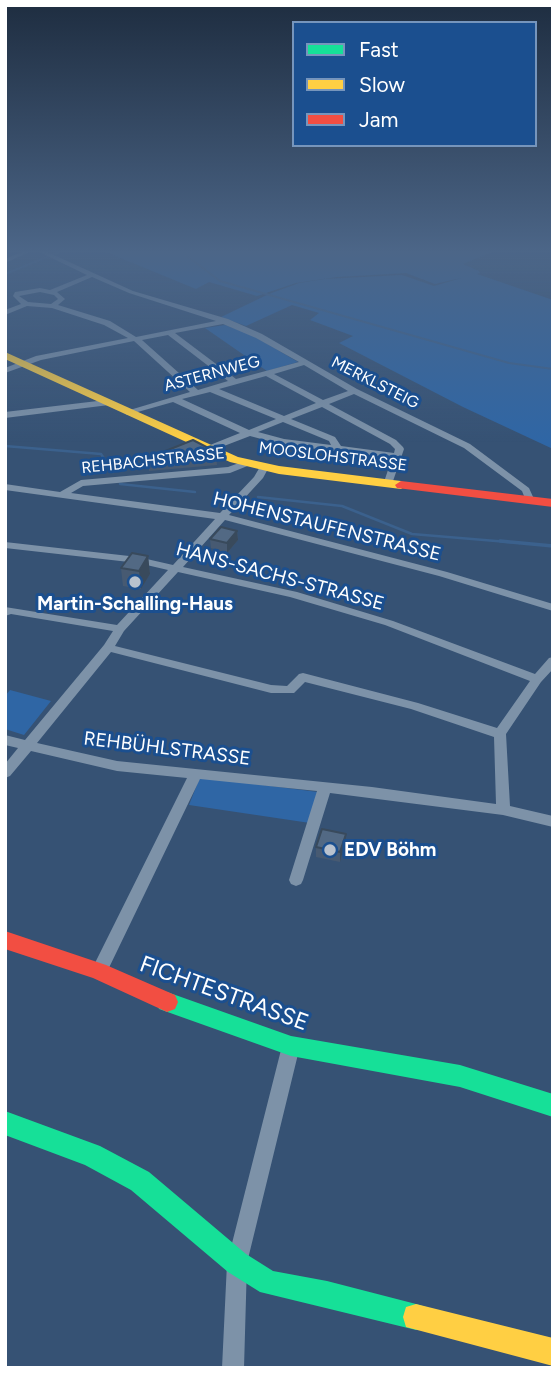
<!DOCTYPE html>
<meta charset="utf-8">
<style>
body{margin:0}
#map{position:relative;width:558px;height:1373px;overflow:hidden;background:#365274;font-family:Figtree,sans-serif}
canvas{display:block}
.frame{position:absolute;inset:0;border:7px solid #fff;pointer-events:none}
.legend{position:absolute;left:292px;top:21px;width:245px;height:126px;box-sizing:border-box;background:#1b4f8f;border:2px solid #7695bc;margin:0;padding:9px 12px;list-style:none;font-size:21px;color:#fff}
.legend li{display:flex;align-items:center;gap:14px;height:35px}
.legend b{width:35px;border:2px solid #7695bc}
</style>
<div id="map">
<canvas width="558" height="1373"></canvas>
<div class="frame"></div>
<ul class="legend">
<li><b style="height:9px;background:#16e098"></b>Fast</li>
<li><b style="height:9px;background:#ffcf43"></b>Slow</li>
<li><b style="height:9px;background:#f24e42"></b>Jam</li>
</ul>
</div>
<script>
const context = document.querySelector('canvas').getContext('2d');
context.lineJoin = 'round';
function paint(path, color) { context.fillStyle = color; context.fill(path, 'evenodd'); }
const shape = rows => new Path2D(rows.map(r => 'M' + r).join(''));
function trace(path, color, width, dash) { context.strokeStyle = color; context.lineWidth = width; context.lineCap = dash ? 'butt' : 'round'; context.setLineDash(dash || []); context.stroke(path); }
function write(font, color, halo, rows, align = 'center') {
  context.font = font + ' Figtree,sans-serif'; context.lineWidth = 6; context.setLineDash([]); context.textBaseline = 'middle'; context.strokeStyle = halo; context.fillStyle = color; for (const [text, x, y, turn = 0] of rows) {
    context.save(); context.translate(x, y); context.rotate((+turn || 0) * Math.PI / 180); context.textAlign = isNaN(turn) ? turn : align; if (halo) context.strokeText(text, 0, 0); context.fillText(text, 0, 0); context.restore();
  }
}
paint(shape([
 [101,250,380,250,388,252,396,250,497,250,463,264,479,271,480,273,477,274,553,300,553,449,463,407,339,343,353,336,310,320,319,313,292,305,246,326,221,317,269,294,299,283,324,279,402,275,434,286,461,278,435,284,406,273,337,277,296,283,257,296,209,282,196,289],
 [225,325,252,335,298,362,267,371,205,328],
 [10,690,51,701,24,735,5,729,5,696],
 [200,777,318,792,310,823,189,805]
]), '#2f66a5');
trace(shape([
 [179,250,220,281,509,363,553,369],
 [5,274,64,250]
]), '#3b618d', 2);
trace(shape([
 [5,446,101,454,113,472],
 [120,484,195,492],
 [258,497,342,506,412,534,520,543]
]), '#3b618d', 2.5);
trace(shape([
 [500,541,553,546]
]), '#3b618d', 3.5);
paint(shape([
 [26,250,34,250,5,263,5,259,26,250],
 [35,250,43,250,133,291,228,319,262,334,357,389,470,444,529,488,534,499,532,501,526,501,522,491,464,448,354,394,329,404,396,440,403,447,404,449,392,484,389,485,384,482,392,458,284,445,250,436,211,451,205,451,205,447,240,433,173,402,127,415,123,412,190,392,134,341,41,360,5,373,5,368,36,356,128,338,104,325,52,308,27,306,5,315,5,310,21,304,13,296,15,292,40,288,50,290,87,275,35,250],
 [92,277,129,293,216,321,136,337,110,321,58,305,65,299,57,292,92,277],
 [40,292,54,295,58,299,51,304,28,302,19,296,40,292],
 [223,324,256,338,299,362,236,379,175,333,223,324],
 [168,335,228,381,198,390,142,340,168,335],
 [304,365,348,391,323,400,274,374,304,365],
 [266,376,316,403,284,416,219,389,266,376],
 [210,392,276,419,249,430,182,399,210,392],
 [322,407,390,444,395,449,394,453,341,446,335,437,291,419,322,407],
 [283,422,329,441,331,445,284,439,258,432,283,422],
 [106,400,110,403,109,405,5,418,5,412,106,400],
 [247,460,250,461,250,465,230,473,83,486,71,493,220,513,254,477,261,465,264,464,269,467,263,478,229,515,447,572,553,604,553,611,439,576,225,520,183,567,297,592,393,621,535,674,549,658,553,657,553,669,541,682,506,734,510,806,553,816,553,827,503,815,330,793,303,880,301,884,296,886,291,884,289,880,317,791,200,779,105,976,99,978,93,976,91,971,187,778,117,771,31,751,10,776,5,778,5,764,18,748,5,745,5,735,25,740,104,645,113,631,11,614,5,616,5,607,117,625,168,570,138,563,5,548,5,542,138,557,173,565,215,519,5,490,5,484,60,492,81,480,228,467,247,460],
 [178,572,290,597,385,625,530,681,497,728,418,703,303,673,299,674,287,686,271,685,115,646,124,631,178,572],
 [111,652,271,693,294,693,305,682,411,709,494,737,496,804,372,787,117,761,37,743,111,652],
 [291,1038,297,1040,300,1046,247,1263,244,1368,222,1368,227,1263,282,1046,285,1040,291,1038]
]), '#7d92a8');
paint(shape([
 [167,992,291,1036,460,1065,553,1094,553,1117,460,1087,291,1056,159,1009,156,1002,159,995,167,992],
 [5,1111,100,1146,149,1172,246,1254,273,1271,327,1281,416,1304,426,1307,429,1317,426,1327,416,1330,260,1292,228,1272,131,1190,85,1165,5,1135,5,1111]
]), '#16e098');
paint(shape([
 [5,352,238,457,279,466,401,481,407,485,401,489,279,474,230,462,5,359,5,352],
 [416,1304,553,1338,553,1366,406,1327,403,1317,406,1307,416,1304]
]), '#ffcf43');
paint(shape([
 [401,481,553,499,553,507,397,488,395,485,401,481],
 [5,931,106,965,175,995,178,1002,175,1009,167,1012,93,978,5,949,5,931]
]), '#f24e42');
paint(shape([
 [216,452,217,465,149,471,148,458],
 [237,531,238,540,227,553,211,548,210,539],
 [148,556,150,574,141,589,123,586,121,568],
 [345,843,340,862,316,857,316,847]
]), '#475a72');
paint(shape([
 [237,531,238,540,227,553,227,543],
 [148,556,150,574,141,589,139,571],
 [346,834,345,843,340,862,340,852]
]), '#394a5c');
const building = shape([
 [193,440,216,452,148,458,193,440],
 [221,527,237,531,227,543,210,539,221,527],
 [132,553,148,556,139,571,121,568,132,553],
 [322,829,346,834,340,852,316,847,322,829]
]);
paint(building, '#526984');
trace(building, '#394a5c', 2);
const sky = context.createLinearGradient(0, 0, 0, 442);
sky.addColorStop(0, '#1e2d40');
sky.addColorStop(0.57, '#4c6688');
sky.addColorStop(1, '#4c668800');
context.fillStyle = sky;
context.fillRect(0, 0, 558, 442);
for (const [x, y, r, color] of [
 [135,582,7,"#b9c2ce"],
 [330,850,7,"#b9c2ce"]
]) { const dot = new Path2D(); dot.arc(x, y, r, 0, 2 * Math.PI); context.fillStyle = color; context.fill(dot); trace(dot, '#1b4f8f', 2.5); }
write('16px', '#fff', '#1b4f8f', [
 ["ASTERNWEG",212,374,-15],
 ["MERKLSTEIG",375,383,27],
 ["MOOSLOHSTRASSE",333,457,7],
 ["REHBACHSTRASSE",153,461,-6]
]);
write('19px', '#fff', '#1b4f8f', [
 ["HOHENSTAUFENSTRASSE",327,527,14],
 ["HANS-SACHS-STRASSE",280,577,15],
 ["REHBÜHLSTRASSE",167,749,7]
]);
write('bold 19px', '#fff', '#1b4f8f', [
 ["Martin-Schalling-Haus",135,604],
 ["EDV Böhm",344,850,"left"]
]);
write('23px', '#fff', '#1b4f8f', [
 ["FICHTESTRASSE",224,994,20]
]);
</script>
